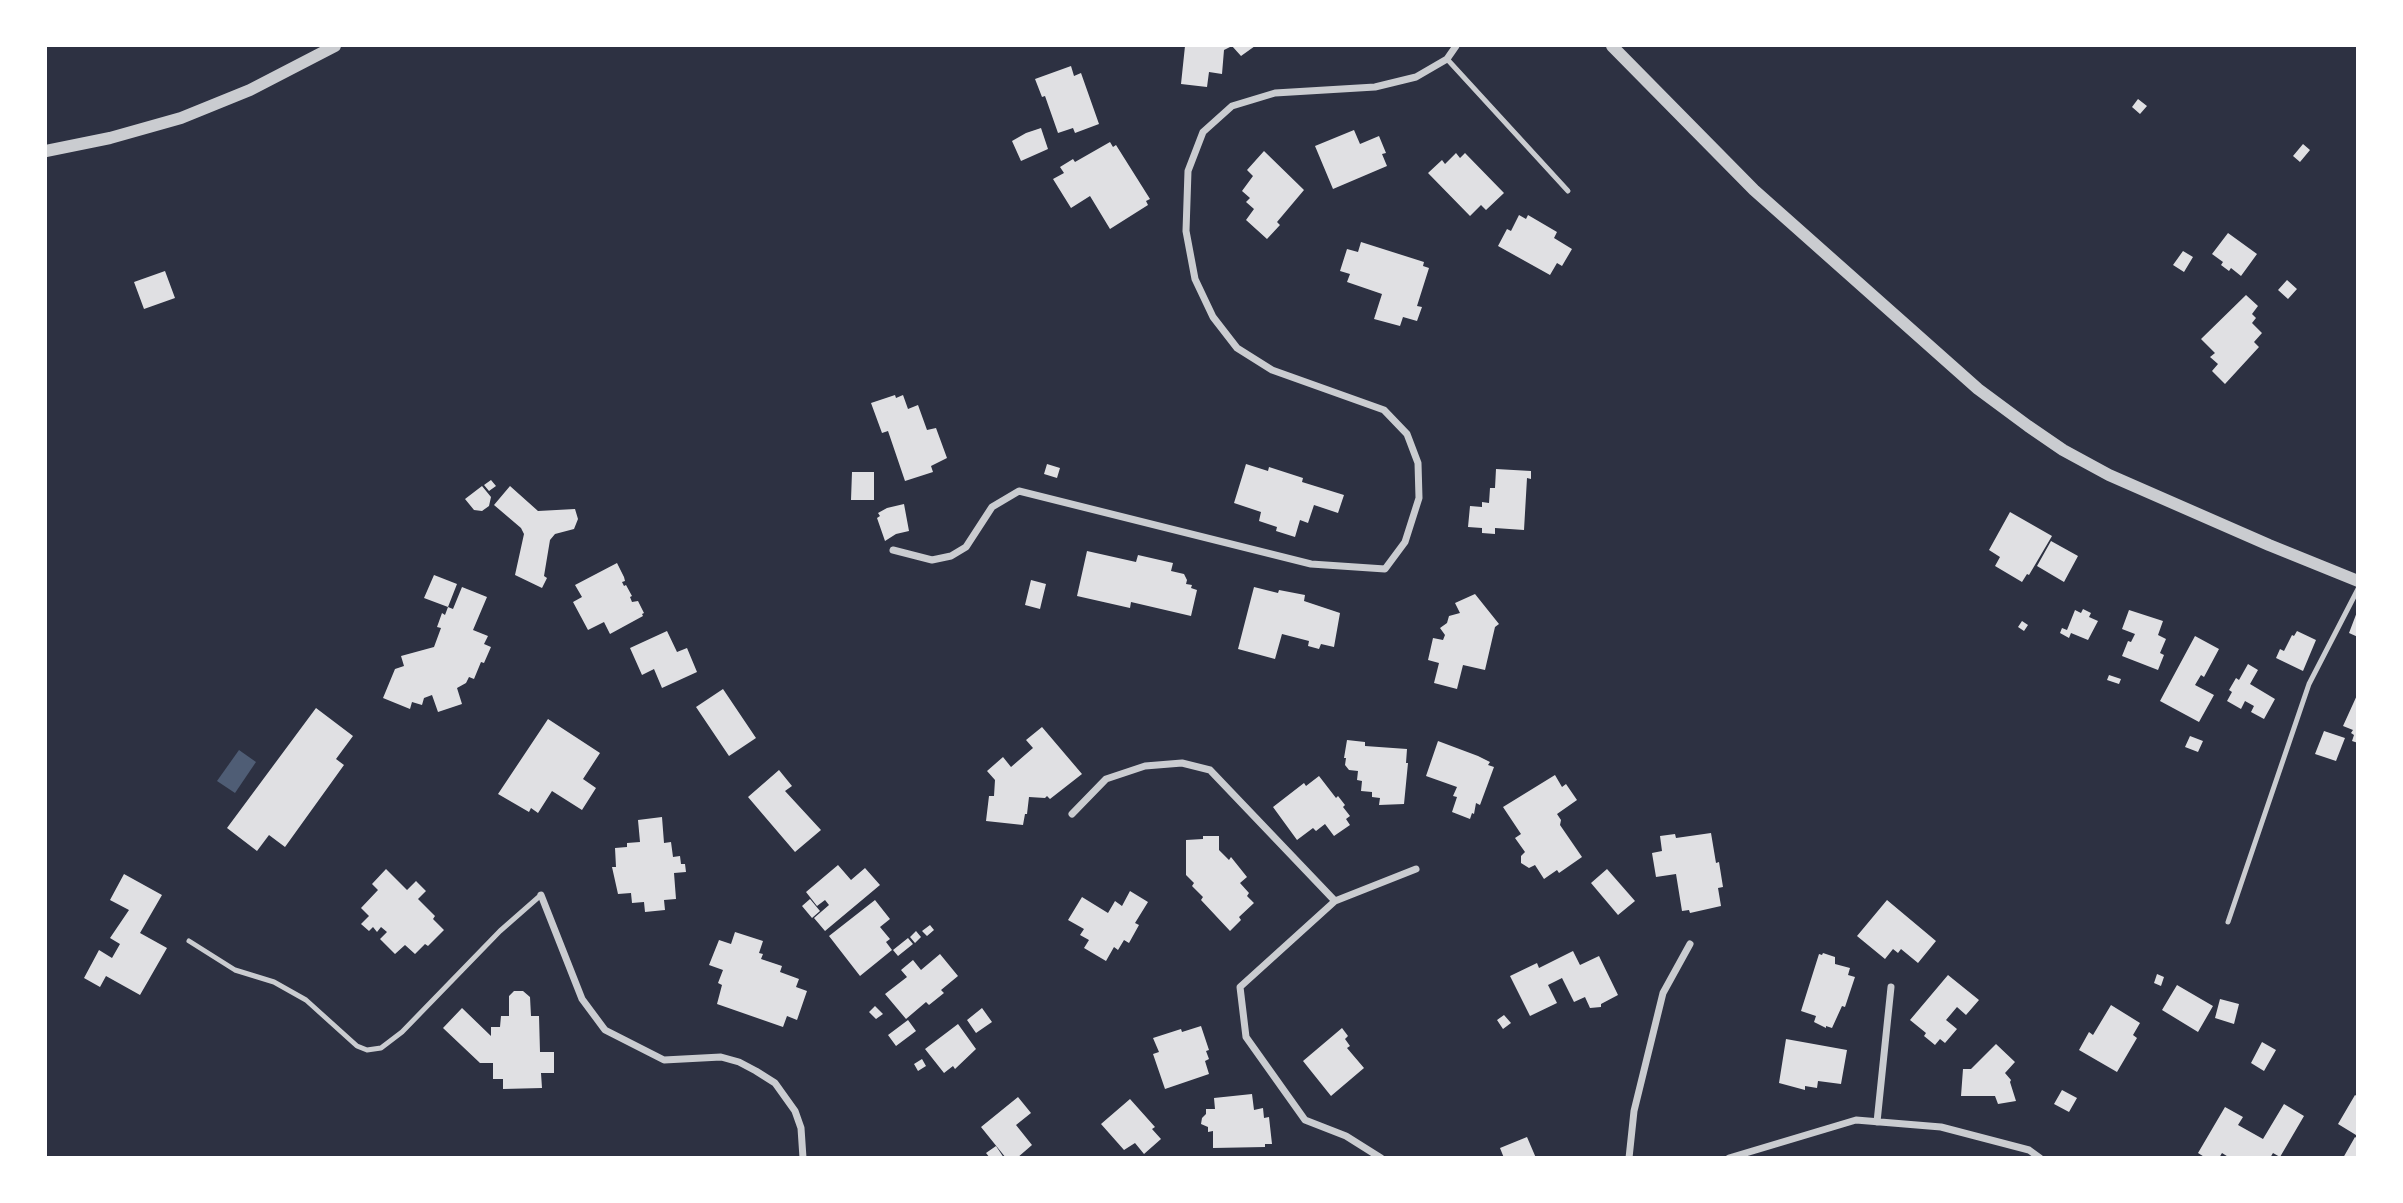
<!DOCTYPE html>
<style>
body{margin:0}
#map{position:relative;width:2403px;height:1203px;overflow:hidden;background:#2d3142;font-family:"Fira Sans",sans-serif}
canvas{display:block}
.frame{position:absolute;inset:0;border:47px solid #fff;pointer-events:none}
</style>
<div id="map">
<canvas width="2403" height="1203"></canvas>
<div class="frame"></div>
</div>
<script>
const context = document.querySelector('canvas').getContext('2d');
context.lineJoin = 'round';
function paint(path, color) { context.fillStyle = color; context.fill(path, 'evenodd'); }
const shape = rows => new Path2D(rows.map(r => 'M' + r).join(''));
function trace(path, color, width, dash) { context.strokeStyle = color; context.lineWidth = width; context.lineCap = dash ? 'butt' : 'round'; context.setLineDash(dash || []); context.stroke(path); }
paint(shape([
 [239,750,256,762,235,793,217,781]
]), '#4f5d75');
paint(shape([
 [1185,46,1232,46,1224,50,1222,74,1209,72,1207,87,1181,84],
 [1232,46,1255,46,1241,56],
 [1071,66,1074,76,1081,73,1099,124,1075,133,1073,128,1058,133,1045,96,1042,97,1035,79],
 [2138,99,2147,106,2140,114,2132,107],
 [1041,128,1048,149,1021,161,1012,141,1026,133],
 [1354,130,1360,144,1379,136,1386,153,1382,154,1387,166,1333,189,1315,146],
 [1110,142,1113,147,1116,145,1150,199,1146,201,1148,205,1110,229,1090,196,1071,208,1053,179,1064,173,1060,167,1073,159,1075,162],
 [2303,144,2310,150,2300,162,2293,156],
 [1264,151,1304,190,1277,222,1280,225,1267,239,1246,220,1254,209,1246,202,1250,198,1242,191,1253,176,1247,170],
 [1456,153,1460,158,1465,153,1504,193,1486,210,1481,205,1470,216,1428,173,1442,160,1445,164],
 [1519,215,1526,219,1528,215,1557,232,1554,238,1572,249,1562,266,1557,263,1550,275,1498,246,1507,229,1511,231],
 [2228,233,2257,254,2241,276,2231,268,2229,271,2221,265,2223,262,2212,254],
 [1361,242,1424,262,1423,266,1429,268,1417,306,1422,307,1417,321,1403,317,1400,326,1374,319,1382,294,1347,282,1350,274,1340,271,1347,249,1358,252],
 [2183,251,2193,257,2184,272,2173,265],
 [165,271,175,298,144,309,134,282],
 [2287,280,2297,289,2288,299,2278,290],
 [2246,295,2258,306,2252,314,2256,318,2252,323,2262,333,2254,342,2259,347,2225,384,2212,371,2218,364,2210,357,2215,353,2201,339],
 [895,395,896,398,903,395,908,409,918,405,927,430,936,428,947,458,931,466,933,472,905,481,888,431,882,433,871,403],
 [1047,464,1060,468,1057,478,1044,474],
 [1246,464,1268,471,1269,467,1303,478,1302,482,1344,495,1338,513,1314,505,1308,523,1300,520,1295,537,1276,531,1277,527,1259,521,1261,512,1234,503],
 [1496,469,1531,471,1531,479,1527,478,1524,530,1495,528,1495,534,1482,533,1482,528,1468,527,1470,506,1482,507,1482,502,1489,503,1490,488,1495,488],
 [852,472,874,472,874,500,851,500],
 [491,480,496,486,489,491,484,485],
 [482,486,491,497,489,506,482,511,474,510,465,499],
 [510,486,538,511,575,509,578,519,574,529,555,534,550,540,544,576,547,578,542,588,515,575,524,534,521,528,494,505],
 [904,504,909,531,896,534,885,541,877,518,880,516,878,513,887,508],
 [2010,512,2052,536,2029,575,2027,574,2022,582,1995,566,2000,557,1989,550],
 [2051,541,2078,556,2064,582,2037,566],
 [1087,551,1136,562,1138,555,1173,563,1171,571,1184,574,1187,580,1186,584,1192,585,1191,588,1197,590,1191,616,1131,602,1130,608,1077,596],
 [617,563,624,577,625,581,622,582,624,586,626,585,632,596,630,597,632,602,638,601,644,613,642,614,643,616,610,634,604,622,588,630,573,602,582,597,575,585],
 [434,575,457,584,448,607,424,598],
 [1031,580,1046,584,1040,609,1025,605],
 [462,587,487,597,473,630,488,636,484,644,491,647,484,663,481,662,474,679,469,677,466,683,457,688,462,704,438,712,432,695,424,698,422,705,412,702,410,709,383,698,395,669,404,666,401,656,434,647,441,628,437,627,442,613,445,615,448,607,453,609],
 [1254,587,1278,593,1279,590,1305,595,1304,601,1340,613,1334,647,1321,644,1319,649,1308,646,1309,641,1282,634,1275,659,1238,649],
 [1475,594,1499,624,1495,627,1485,670,1463,665,1457,689,1434,683,1439,663,1428,660,1433,638,1443,640,1445,635,1440,628,1447,623,1449,616,1460,613,1455,603],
 [2083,609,2091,613,2089,617,2098,621,2088,640,2071,633,2069,638,2060,633,2062,628,2067,630,2075,610,2081,613],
 [2129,610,2163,621,2158,635,2166,639,2160,653,2164,655,2158,670,2122,656,2128,641,2131,642,2135,634,2122,629],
 [2357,612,2358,612,2358,637,2349,633],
 [2022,621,2028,625,2024,631,2018,627],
 [667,631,677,652,687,648,697,672,662,688,654,669,642,675,630,648],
 [2297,631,2316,640,2303,671,2276,658,2280,649,2284,651,2292,635,2294,636],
 [2195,636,2219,649,2204,677,2201,675,2195,685,2214,695,2199,722,2160,701],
 [2248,664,2258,670,2250,684,2275,699,2264,719,2251,712,2254,706,2245,701,2241,709,2227,701,2232,692,2229,690,2236,678,2239,680],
 [2109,675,2121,679,2119,684,2107,680],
 [723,689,756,738,729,756,696,707],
 [2358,693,2358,743,2352,741,2354,735,2351,733,2353,730,2343,726],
 [316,708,353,736,336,759,344,765,285,847,269,835,257,851,227,828],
 [548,719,600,753,583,779,596,788,582,810,552,791,538,813,531,808,529,812,498,794],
 [1042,727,1082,774,1050,799,1047,796,1045,798,1029,797,1027,814,1025,814,1023,825,986,821,989,796,994,796,995,780,987,771,1003,757,1011,767,1033,748,1026,740],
 [2324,731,2345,738,2336,761,2315,754],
 [2190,736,2203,741,2198,752,2185,747],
 [1347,740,1365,742,1365,746,1407,749,1406,763,1408,763,1404,804,1379,805,1380,798,1372,797,1372,792,1361,791,1362,781,1357,780,1358,771,1349,770,1345,765,1346,758,1344,758],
 [1438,741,1478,756,1490,762,1488,765,1494,767,1480,805,1476,803,1474,814,1472,813,1470,819,1452,812,1457,797,1453,796,1457,787,1426,776],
 [779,770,792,786,785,791,821,830,795,852,748,797],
 [1555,775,1562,787,1566,784,1577,800,1557,814,1561,820,1560,825,1582,857,1559,873,1557,870,1544,879,1535,865,1529,868,1521,863,1521,856,1525,852,1515,838,1521,834,1503,807],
 [1319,776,1336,798,1338,796,1345,805,1343,807,1350,816,1346,819,1350,825,1334,836,1325,824,1316,831,1313,828,1297,840,1273,807,1304,783,1306,786],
 [662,817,664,843,671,842,673,857,680,856,681,864,685,864,686,872,674,873,676,899,664,900,665,910,645,912,644,902,632,903,631,893,618,894,612,867,616,867,615,848,627,847,627,843,640,842,638,820],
 [1711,833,1716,863,1719,862,1723,887,1718,888,1721,906,1690,913,1689,910,1682,911,1676,874,1656,877,1652,853,1662,851,1660,836,1675,834,1676,838],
 [1203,836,1219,836,1219,850,1229,860,1231,857,1247,877,1240,883,1249,893,1247,896,1254,903,1239,917,1241,920,1230,931,1201,900,1203,897,1192,886,1194,883,1186,875,1186,840,1203,839],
 [838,865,851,880,865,868,880,885,825,931,814,918,829,905,825,900,817,906,806,892],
 [386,869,407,890,416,881,426,891,418,899,435,916,433,919,444,930,428,946,425,944,415,954,405,945,395,954,380,939,387,932,381,927,377,932,373,927,369,931,361,924,369,916,361,908,378,890,372,884],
 [1607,869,1635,901,1618,915,1591,883],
 [124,874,162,895,140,933,167,948,140,995,106,976,100,987,84,978,99,950,112,958,120,944,110,938,129,910,110,900],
 [1130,891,1148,902,1135,923,1139,925,1129,943,1124,940,1118,950,1114,947,1106,961,1084,948,1089,940,1080,935,1084,929,1068,920,1082,897,1108,913,1115,901,1122,906],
 [810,899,820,911,812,918,802,906],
 [875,900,890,919,880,927,890,939,886,942,892,950,860,976,829,936],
 [1887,900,1936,941,1918,963,1901,949,1898,953,1893,949,1885,959,1857,936],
 [930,925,934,930,927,936,922,931],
 [916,931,921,937,915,943,910,937],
 [735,932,763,941,759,953,763,954,761,959,782,966,780,972,799,979,796,987,807,991,797,1020,787,1016,783,1027,717,1004,722,985,718,983,723,970,709,965,719,940,731,944],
 [908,938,913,944,898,956,893,950],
 [1573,951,1580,965,1599,956,1618,995,1601,1004,1601,1007,1590,1008,1585,997,1574,1002,1562,978,1548,985,1557,1003,1530,1016,1510,976,1537,963,1539,968],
 [1823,953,1835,957,1835,964,1850,968,1848,975,1855,977,1845,1007,1842,1006,1832,1028,1826,1026,1826,1028,1814,1022,1816,1016,1801,1011,1819,954,1822,955],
 [940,954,958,976,941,990,944,993,929,1005,926,1002,906,1019,885,994,907,977,901,970,913,960,921,970],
 [2157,974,2164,977,2161,986,2154,983],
 [1948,975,1979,1000,1966,1015,1957,1007,1946,1020,1957,1029,1945,1043,1940,1039,1935,1045,1924,1036,1926,1033,1910,1020],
 [2177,985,2213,1006,2198,1032,2162,1010],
 [514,991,523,991,530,997,531,1016,539,1016,540,1052,554,1052,554,1073,541,1073,542,1088,503,1089,503,1079,493,1079,493,1063,480,1063,443,1028,462,1008,491,1036,491,1027,500,1027,501,1016,509,1016,509,996],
 [2220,999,2239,1004,2234,1024,2215,1018],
 [2111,1005,2140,1023,2133,1035,2137,1038,2117,1072,2079,1050,2089,1032,2093,1035],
 [875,1006,883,1014,876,1019,869,1012],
 [982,1008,992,1022,976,1033,967,1020],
 [1504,1015,1511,1023,1503,1029,1497,1020],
 [908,1020,916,1031,896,1046,888,1035],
 [958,1024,976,1049,955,1069,953,1066,944,1073,925,1049],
 [1201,1026,1209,1050,1206,1051,1209,1059,1205,1061,1209,1074,1165,1089,1153,1054,1159,1052,1153,1038,1181,1029,1182,1032],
 [1342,1028,1348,1036,1345,1039,1350,1046,1347,1048,1364,1068,1331,1096,1303,1061],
 [1786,1039,1847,1050,1841,1084,1818,1081,1817,1088,1805,1086,1805,1090,1779,1083],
 [2262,1042,2276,1050,2264,1071,2251,1063],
 [1996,1044,2015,1062,2005,1073,2011,1080,2010,1082,2016,1101,1998,1104,1995,1096,1961,1096,1963,1069,1971,1069],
 [922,1059,926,1066,918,1071,914,1064],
 [2062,1090,2077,1098,2069,1112,2054,1104],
 [1252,1094,1254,1110,1263,1108,1264,1118,1269,1117,1272,1144,1265,1144,1265,1147,1213,1148,1213,1131,1208,1132,1208,1127,1201,1124,1202,1118,1206,1114,1206,1109,1215,1109,1214,1098],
 [2355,1095,2358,1097,2356,1135,2338,1124],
 [1018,1097,1031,1113,1016,1125,1032,1145,1017,1158,1006,1158,981,1127],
 [1130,1099,1155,1127,1152,1129,1161,1139,1144,1154,1135,1143,1124,1150,1101,1124],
 [2284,1104,2304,1116,2280,1157,2273,1153,2270,1158,2230,1158,2222,1153,2219,1158,2206,1158,2198,1153,2225,1107,2243,1117,2238,1125,2263,1139],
 [1527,1137,1536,1158,1504,1158,1500,1148],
 [2355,1137,2358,1139,2358,1158,2343,1158],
 [996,1146,1004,1158,990,1158,986,1153]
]), '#e0e0e3');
trace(shape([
 [1447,59,1568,191],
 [2228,922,2309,684,2358,589],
 [189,941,235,970,274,982,306,1000,357,1046,367,1050,381,1048,402,1032,500,931,541,895]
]), '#caccd0', 5);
trace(shape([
 [893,550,932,560,951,556,966,547,992,507,1019,491,1311,564,1385,569,1405,542,1419,498,1418,463,1407,434,1384,410,1272,370,1237,348,1213,317,1195,279,1186,231,1188,171,1203,132,1232,106,1275,93,1375,87,1416,77,1447,59,1456,46],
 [1072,814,1106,779,1145,766,1182,763,1210,770,1335,901],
 [541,895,582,999,605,1030,664,1060,721,1057,739,1062,756,1071,775,1083,795,1111,801,1128,803,1158],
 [1877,1122,1891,987],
 [1381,1158,1346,1136,1305,1120,1246,1037,1240,987,1335,901,1416,869],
 [1629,1158,1634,1111,1663,993,1690,944],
 [1729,1158,1856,1120,1941,1127,2029,1150,2040,1158]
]), '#caccd0', 7);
trace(shape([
 [1612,46,1754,190,1978,389,2028,426,2063,450,2109,475,2269,545,2358,581],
 [46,151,110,138,181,118,250,90,335,46]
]), '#caccd0', 12);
</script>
